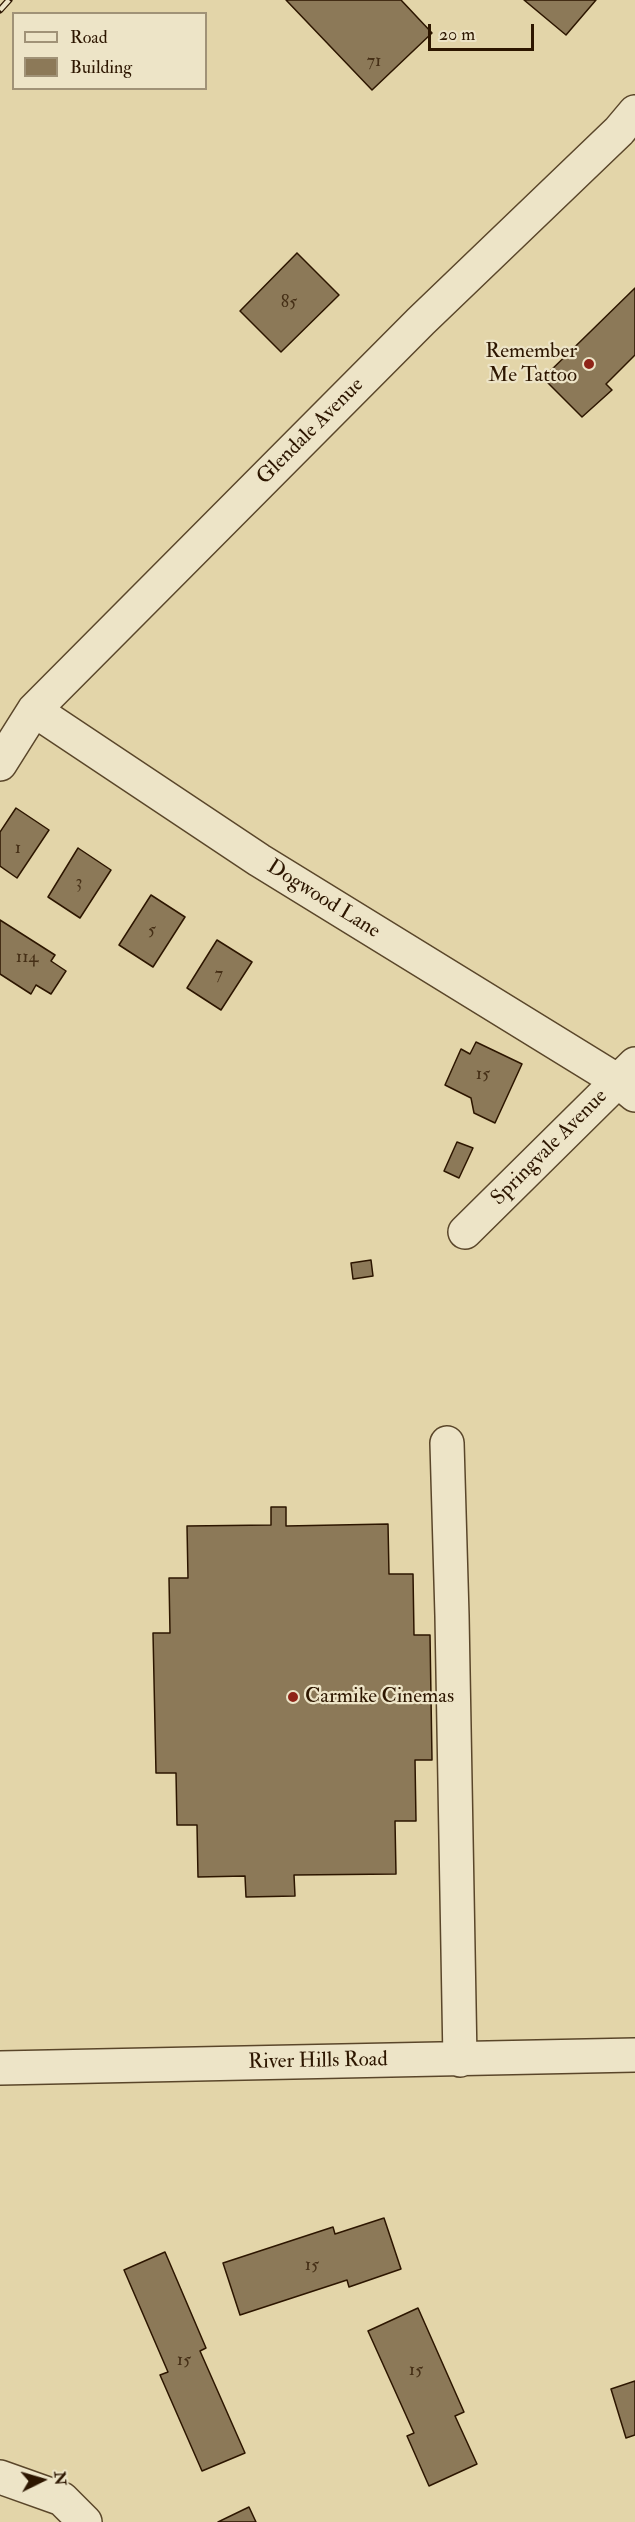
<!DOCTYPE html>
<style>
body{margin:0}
#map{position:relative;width:635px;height:2522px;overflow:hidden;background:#e3d5a9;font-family:"IM FELL Double Pica",serif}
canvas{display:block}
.legend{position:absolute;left:12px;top:12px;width:195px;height:78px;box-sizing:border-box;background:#ede4c7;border:2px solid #a09277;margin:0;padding:8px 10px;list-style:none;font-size:18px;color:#2d1600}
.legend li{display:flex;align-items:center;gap:12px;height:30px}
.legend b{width:30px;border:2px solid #a09277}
.north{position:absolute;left:12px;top:2450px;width:60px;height:60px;-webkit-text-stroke:4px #ede4c7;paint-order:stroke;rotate:85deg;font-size:16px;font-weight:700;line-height:24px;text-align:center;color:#2d1600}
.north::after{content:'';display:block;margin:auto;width:21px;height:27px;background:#2d1600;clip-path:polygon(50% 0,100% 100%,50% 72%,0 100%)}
.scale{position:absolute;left:428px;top:24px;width:106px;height:27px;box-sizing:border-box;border:3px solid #2d1600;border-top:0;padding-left:8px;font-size:18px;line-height:21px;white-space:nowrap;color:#2d1600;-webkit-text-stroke:4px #ede4c7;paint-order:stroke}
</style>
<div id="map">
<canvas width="635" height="2522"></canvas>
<ul class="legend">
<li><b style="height:8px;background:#ede4c7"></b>Road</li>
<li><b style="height:16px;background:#8c7958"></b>Building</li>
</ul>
<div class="north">N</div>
<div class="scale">20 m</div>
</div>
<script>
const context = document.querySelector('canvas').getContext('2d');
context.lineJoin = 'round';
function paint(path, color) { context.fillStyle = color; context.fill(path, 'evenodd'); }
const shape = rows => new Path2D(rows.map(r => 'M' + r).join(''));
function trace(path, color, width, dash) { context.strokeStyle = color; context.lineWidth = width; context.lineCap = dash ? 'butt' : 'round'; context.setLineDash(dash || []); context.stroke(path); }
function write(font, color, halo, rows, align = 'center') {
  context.font = font + ' "IM FELL Double Pica",serif'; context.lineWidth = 4.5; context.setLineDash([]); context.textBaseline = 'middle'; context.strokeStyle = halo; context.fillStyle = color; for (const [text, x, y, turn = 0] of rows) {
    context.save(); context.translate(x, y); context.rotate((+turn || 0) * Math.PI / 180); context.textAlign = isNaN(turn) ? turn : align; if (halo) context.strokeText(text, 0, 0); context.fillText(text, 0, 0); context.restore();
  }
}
const building = shape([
 [286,0,401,0,432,33,372,90,286,0],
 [524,0,596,0,566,35,524,0],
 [297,253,339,295,281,352,240,311,297,253],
 [635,288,635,355,606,384,612,390,582,417,543,378,635,288],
 [16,808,49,830,17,878,0,866,0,832,16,808],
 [78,848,111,870,80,918,48,897,78,848],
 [151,895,185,917,153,967,119,945,151,895],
 [0,920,55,955,51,961,66,971,51,994,36,985,31,994,0,974,0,920],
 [217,940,252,962,221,1010,187,988,217,940],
 [476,1042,522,1064,495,1123,474,1113,471,1098,445,1085,461,1049,470,1054,476,1042],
 [457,1142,473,1148,459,1178,444,1171,457,1142],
 [371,1260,373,1276,353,1279,351,1263,371,1260],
 [271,1507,286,1507,286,1526,388,1524,389,1574,413,1574,414,1635,430,1635,432,1760,415,1760,416,1821,395,1821,396,1874,294,1875,295,1896,246,1897,245,1876,198,1877,197,1825,177,1825,176,1773,156,1773,153,1633,170,1633,169,1578,188,1578,187,1526,271,1525,271,1507],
 [384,2218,401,2269,349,2287,347,2280,240,2315,223,2263,333,2227,335,2234,384,2218],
 [165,2252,206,2348,200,2351,245,2453,202,2471,160,2375,168,2372,124,2270,165,2252],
 [418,2308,464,2412,455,2416,477,2464,429,2486,407,2436,414,2433,368,2331,418,2308],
 [635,2381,635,2435,626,2438,611,2389,635,2381],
 [249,2507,256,2522,218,2522,249,2507]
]);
paint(building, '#8c7958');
trace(building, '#2d1600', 1.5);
const minor = shape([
 [34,710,259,860,618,1081,635,1095],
 [0,764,34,710,421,321,619,131,635,112],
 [465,1232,635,1064],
 [447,1443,452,1616,460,2060],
 [0,2068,635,2055],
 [0,2477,62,2499,85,2522]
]);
trace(minor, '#5a462a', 36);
trace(minor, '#ede4c7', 33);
const rail = shape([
 [0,10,9,0]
]);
trace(rail, '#2d1600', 7);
trace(rail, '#ede4c7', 4.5, [14]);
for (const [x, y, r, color] of [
 [589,364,6,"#8f2418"],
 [293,1697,6,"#8f2418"]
]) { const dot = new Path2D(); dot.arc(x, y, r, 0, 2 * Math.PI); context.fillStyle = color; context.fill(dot); trace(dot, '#ede4c7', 2); }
write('18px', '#452f16', null, [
 ["71",374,62],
 ["85",289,303],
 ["1",18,849],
 ["3",79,883],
 ["5",152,931],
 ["114",27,958],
 ["7",219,975],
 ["15",483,1075],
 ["15",312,2266],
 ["15",184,2361],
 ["15",416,2371]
]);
write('21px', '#2d1600', '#ede4c7', [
 ["Remember",577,352],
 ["Me Tattoo",577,376],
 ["Carmike Cinemas",305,1697,"left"]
], 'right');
write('21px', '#2d1600', '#ede4c7', [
 ["Glendale Avenue",311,432,-45],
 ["Dogwood Lane",323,900,32],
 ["Springvale Avenue",550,1148,-45],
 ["River Hills Road",318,2062,-1]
]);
</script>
